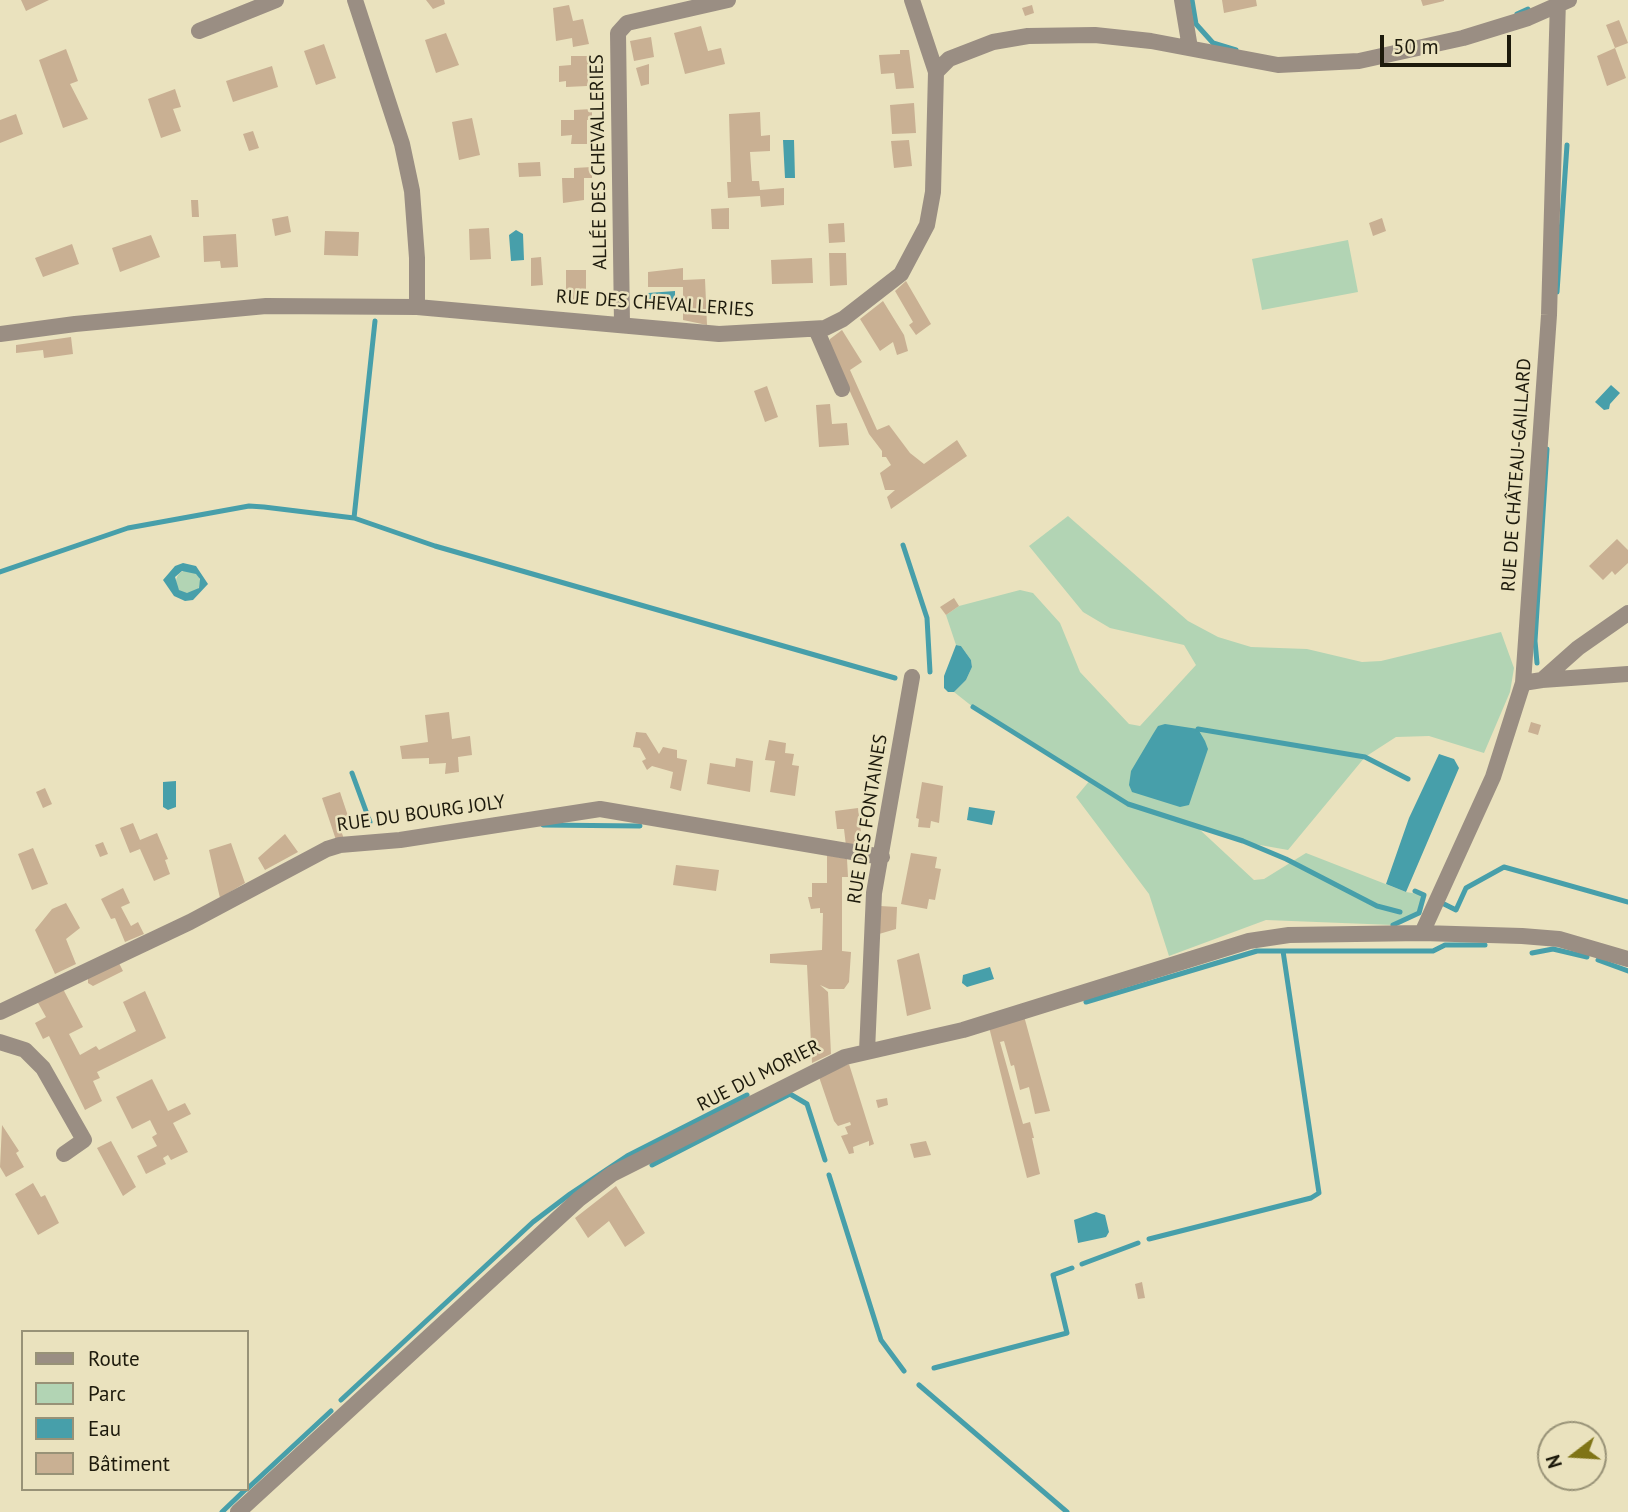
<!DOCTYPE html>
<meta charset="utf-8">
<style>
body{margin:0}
#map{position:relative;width:1628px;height:1512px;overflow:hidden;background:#eae2be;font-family:"PT Sans",sans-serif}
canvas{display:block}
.legend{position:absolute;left:21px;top:1330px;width:228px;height:161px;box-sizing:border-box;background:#eae2be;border:2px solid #989277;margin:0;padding:9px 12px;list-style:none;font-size:21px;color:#1d1a0c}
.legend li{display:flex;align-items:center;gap:14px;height:35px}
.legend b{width:35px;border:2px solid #989277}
.north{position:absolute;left:1537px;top:1421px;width:70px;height:70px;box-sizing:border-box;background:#eae2be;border:2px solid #989277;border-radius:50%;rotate:253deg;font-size:19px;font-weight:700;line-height:28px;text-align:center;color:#1d1a0c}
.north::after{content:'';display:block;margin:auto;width:24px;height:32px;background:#7f7416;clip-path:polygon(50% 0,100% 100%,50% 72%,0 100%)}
.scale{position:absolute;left:1380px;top:35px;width:131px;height:32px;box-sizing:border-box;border:4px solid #1d1a0c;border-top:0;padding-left:9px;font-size:21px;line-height:24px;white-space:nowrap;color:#1d1a0c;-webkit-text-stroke:5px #eae2be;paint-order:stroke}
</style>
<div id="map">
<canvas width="1628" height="1512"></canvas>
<ul class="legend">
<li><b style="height:9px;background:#9a8e83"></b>Route</li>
<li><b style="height:19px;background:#b2d4b4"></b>Parc</li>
<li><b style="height:19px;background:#479faa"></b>Eau</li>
<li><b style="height:19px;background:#c9b093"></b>Bâtiment</li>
</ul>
<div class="north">N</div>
<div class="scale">50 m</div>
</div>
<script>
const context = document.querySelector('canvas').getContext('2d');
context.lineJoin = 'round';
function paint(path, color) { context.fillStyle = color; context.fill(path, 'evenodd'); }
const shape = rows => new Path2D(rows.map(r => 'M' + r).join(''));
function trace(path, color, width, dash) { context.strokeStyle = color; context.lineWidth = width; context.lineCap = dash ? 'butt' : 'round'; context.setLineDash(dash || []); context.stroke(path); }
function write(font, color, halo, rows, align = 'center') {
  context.font = font + ' "PT Sans",sans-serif'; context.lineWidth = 5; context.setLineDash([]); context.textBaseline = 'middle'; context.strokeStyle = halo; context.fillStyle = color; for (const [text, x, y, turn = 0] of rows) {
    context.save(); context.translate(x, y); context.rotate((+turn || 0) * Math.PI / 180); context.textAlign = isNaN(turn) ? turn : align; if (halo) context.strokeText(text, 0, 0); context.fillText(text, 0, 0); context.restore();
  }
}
paint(shape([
 [1348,240,1358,292,1262,310,1252,259],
 [1068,516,1188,621,1218,637,1251,647,1307,649,1362,662,1381,661,1501,632,1514,668,1510,692,1484,753,1429,736,1396,737,1365,757,1288,850,1243,842,1198,828,1254,880,1264,879,1306,853,1406,892,1424,895,1419,913,1393,925,1266,920,1169,956,1149,894,1076,797,1091,779,973,707,954,692,966,680,972,667,971,660,961,646,956,645,946,615,959,606,1020,590,1033,593,1060,623,1080,672,1129,724,1140,726,1196,665,1184,645,1110,628,1083,612,1029,546],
 '176 582a12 12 0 1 1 24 0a12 12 0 1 1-24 0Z'
]), '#b2d4b4');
paint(shape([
 [783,140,794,140,795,178,785,178],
 [516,230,523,234,524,260,511,261,509,235],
 [675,291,675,305,649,306,648,293],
 [1611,385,1620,393,1610,404,1609,409,1604,410,1595,402],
 [183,563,196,566,208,584,193,600,185,601,174,596,163,580,175,566],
 [182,571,196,574,200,579,199,588,187,593,179,590,175,577],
 [956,645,961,646,971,660,972,667,966,680,954,692,948,692,944,688,944,676],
 [1165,724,1198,729,1205,741,1208,749,1189,805,1180,807,1132,792,1129,785,1131,771,1153,734,1158,726],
 [1439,754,1454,759,1459,768,1406,892,1386,884,1409,818],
 [176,781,176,807,168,810,163,807,163,782],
 [969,807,995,811,992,825,967,820],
 [990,967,994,979,967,987,962,983,963,975],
 [1096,1212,1105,1215,1109,1232,1106,1237,1078,1243,1074,1220]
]), '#479faa');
trace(shape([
 [1192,0,1196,24,1213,43,1236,50],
 [1517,14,1528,9],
 [1557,292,1567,145],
 [354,518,375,321],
 [903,545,927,618,930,672],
 [0,572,128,528,249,506,264,507,354,518,435,546,895,678],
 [1537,663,1535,641,1547,449],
 [973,707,1128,804,1243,841,1286,859,1377,906,1400,912],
 [1198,729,1365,757,1408,779],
 [352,773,370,822],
 [543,825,640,826],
 [1444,904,1456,910,1466,888,1504,867,1628,902],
 [1393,925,1419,913,1424,895,1415,891],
 [1532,953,1553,949,1587,957],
 [1598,960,1628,971],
 [1086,1002,1257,951,1283,951],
 [652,1165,790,1094,807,1104,825,1160],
 [829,1175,881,1340,904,1371],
 [1149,1239,1311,1198,1319,1193,1283,951,1433,951,1445,945,1485,945],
 [1082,1264,1138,1243],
 [934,1368,1067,1333,1053,1275,1072,1268],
 [919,1385,1067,1512],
 [341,1400,533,1222,570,1194,627,1156,747,1095],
 [247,1489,331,1411],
 [222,1512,246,1489]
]), '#479faa', 5);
paint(shape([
 [21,0,49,0,26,11],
 [426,0,444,0,445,4,433,9],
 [1222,0,1256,0,1257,6,1224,13],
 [1421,0,1444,0,1444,1,1423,6],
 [569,5,573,21,583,19,589,44,573,47,572,38,556,41,553,8],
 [1032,5,1034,13,1025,16,1022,8],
 [1619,20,1628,43,1615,48,1606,25],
 [701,26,708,51,721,48,725,64,685,74,674,33],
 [446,33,459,65,436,73,425,40],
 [651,37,654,57,634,61,630,41],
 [324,44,336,78,316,85,304,51],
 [1615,48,1626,78,1607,86,1597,56],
 [66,49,78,81,70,84,88,119,63,128,39,60],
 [900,50,909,50,914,88,896,89,894,73,881,74,879,55,900,54],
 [571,56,592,56,587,86,566,87,566,81,559,82,559,66,571,65],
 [649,64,649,84,641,86,636,68],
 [272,66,278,87,233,102,226,81],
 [175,89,181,107,173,109,181,131,161,138,148,99],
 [914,103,916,133,892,134,890,105],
 [592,109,592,120,587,120,587,144,571,144,572,135,561,136,561,120,574,120,574,110],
 [760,112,761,136,770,135,770,151,750,152,752,181,759,181,760,190,784,188,784,205,761,207,760,196,728,198,727,182,731,182,729,114],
 [16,114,23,134,0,143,0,120],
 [472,118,480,155,459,160,452,122],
 [253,131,259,148,249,151,243,134],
 [909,140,912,166,894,168,891,141],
 [540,162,541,176,519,177,518,163],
 [592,167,592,178,584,178,584,200,563,203,562,178,574,178,574,168],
 [191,200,198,200,199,217,192,217],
 [729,208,729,229,712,229,711,209],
 [288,216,291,232,275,236,272,219],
 [1382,218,1386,231,1373,236,1369,223],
 [844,223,845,242,829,243,828,224],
 [489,228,491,259,470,260,469,229],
 [325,231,359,232,358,256,324,255],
 [236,234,238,267,221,268,220,261,204,262,203,236],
 [151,235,160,257,120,272,112,248],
 [72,244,79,264,43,277,35,258],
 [829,253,846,253,847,285,830,286],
 [541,257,543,285,531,286,531,258],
 [812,258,813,283,772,284,771,260],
 [683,268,683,280,705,279,707,325,683,320,683,287,648,287,648,272],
 [566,270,586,270,586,300,566,299],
 [906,281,931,324,916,335,909,325,913,322,895,291],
 [883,301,904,335,908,351,897,355,893,342,880,351,860,319],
 [842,330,862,362,850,370,877,430,889,425,910,453,924,464,957,440,967,456,891,509,887,497,895,490,885,490,880,473,891,465,886,457,882,457,882,451,869,434,829,345,830,339],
 [71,337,73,354,44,358,43,350,16,353,16,345],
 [767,386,778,417,765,422,754,391],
 [830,404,832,424,847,423,849,445,819,447,816,405],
 [1617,539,1628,550,1628,563,1615,575,1612,571,1603,580,1589,566],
 [954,598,959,606,946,615,940,607],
 [449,712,452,739,470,736,472,755,458,757,459,772,445,774,446,763,429,764,429,758,402,759,400,746,428,742,425,715],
 [1531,722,1541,725,1538,735,1528,732],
 [636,732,646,733,659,754,663,747,677,750,677,758,687,760,681,791,670,788,673,772,652,766,647,770,642,761,646,759,640,748,633,747],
 [769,740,786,743,785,753,794,754,792,765,799,766,795,796,770,792,775,761,765,760],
 [736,758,753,761,750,792,707,784,710,763,735,767],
 [922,782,943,786,939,823,931,821,930,828,918,827,919,819,916,818],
 [45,788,52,804,43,808,36,792],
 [340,792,349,819,338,822,344,839,336,840,322,798],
 [858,808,863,848,846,846,844,829,837,829,835,811],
 [133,823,140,840,157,833,168,859,165,860,170,874,154,881,140,849,130,853,120,828],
 [285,834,298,852,265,870,258,858],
 [103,842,108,854,100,857,95,845],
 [231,843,245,883,220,898,209,850],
 [33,848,48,884,32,890,18,854],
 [911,853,937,857,935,868,941,869,935,900,929,899,927,909,901,904],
 [827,855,847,859,848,877,842,877,842,951,851,952,849,982,844,989,829,989,820,985,828,992,831,1054,812,1063,807,965,770,963,770,954,822,950,823,913,820,913,820,908,811,909,808,897,812,897,812,883,827,883],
 [676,865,719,870,716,891,673,885],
 [123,888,130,903,121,907,131,926,138,922,144,934,125,942,115,918,111,919,101,899],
 [66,903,80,928,66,939,76,964,55,974,35,930,52,909],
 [880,906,897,907,896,929,879,934],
 [919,953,931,1009,907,1016,897,960],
 [118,961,123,971,93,986,88,983,88,975],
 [62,987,83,1027,69,1034,80,1055,96,1046,99,1050,136,1031,123,1002,145,991,166,1038,97,1072,100,1078,93,1081,102,1101,85,1110,49,1036,43,1039,35,1023,46,1017,37,1001],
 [1024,1016,1050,1111,1035,1114,1029,1087,1020,1090,1014,1065,1011,1066,1004,1041,1000,1042,1023,1124,1030,1122,1034,1138,1032,1138,1040,1174,1027,1178,989,1027],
 [849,1064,874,1144,869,1146,869,1141,853,1147,854,1153,849,1154,841,1136,848,1134,845,1127,851,1125,850,1122,838,1126,834,1121,819,1077],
 [152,1079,168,1111,185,1103,191,1114,173,1123,188,1152,171,1160,168,1155,163,1158,166,1164,146,1174,137,1156,157,1146,152,1137,157,1134,150,1120,132,1129,116,1097],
 [887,1098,888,1105,878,1108,876,1100],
 [2,1125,19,1151,16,1153,24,1167,6,1177,0,1167],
 [111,1141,136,1187,123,1196,97,1148],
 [926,1141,931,1155,914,1158,910,1144],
 [33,1183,41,1197,45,1195,59,1223,38,1235,15,1194],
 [616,1186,645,1233,625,1247,609,1221,588,1238,575,1218],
 [1142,1282,1145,1298,1138,1299,1135,1284]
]), '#c9b093');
trace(shape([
 [355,0,402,144,412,191,417,258,417,307],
 [912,0,936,72],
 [1182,0,1190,48],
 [199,31,276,0],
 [622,324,618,33,627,23,728,0],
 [816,329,842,389],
 [0,334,75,324,266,306,417,307,719,334,825,328,843,319,901,274,927,225,933,192,936,72,949,59,993,42,1028,36,1095,35,1151,41,1278,65,1359,61,1463,38,1528,18,1569,0],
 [1542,680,1628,674],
 [1523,683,1542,680,1578,648,1628,613],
 [1422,933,1493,777,1523,683,1549,315,1558,0],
 [0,1012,190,922,327,849,340,845,400,840,600,809,882,857],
 [0,1042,25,1050,43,1068,84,1140,64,1154],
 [867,1051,874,893,912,677],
 [238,1512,579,1199,612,1174,845,1057,963,1030,1249,941,1289,935,1422,933,1522,936,1559,939,1628,959]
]), '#9a8e83', 16);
write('19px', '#1d1a0c', '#eae2be', [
 ["ALLÉE DES CHEVALLERIES",599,162,-91],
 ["RUE DES CHEVALLERIES",655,304,4],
 ["RUE DE CHÂTEAU-GAILLARD",1517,475,-86],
 ["RUE DU BOURG JOLY",421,814,-8],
 ["RUE DES FONTAINES",868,819,-81],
 ["RUE DU MORIER",759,1076,-27]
]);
</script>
